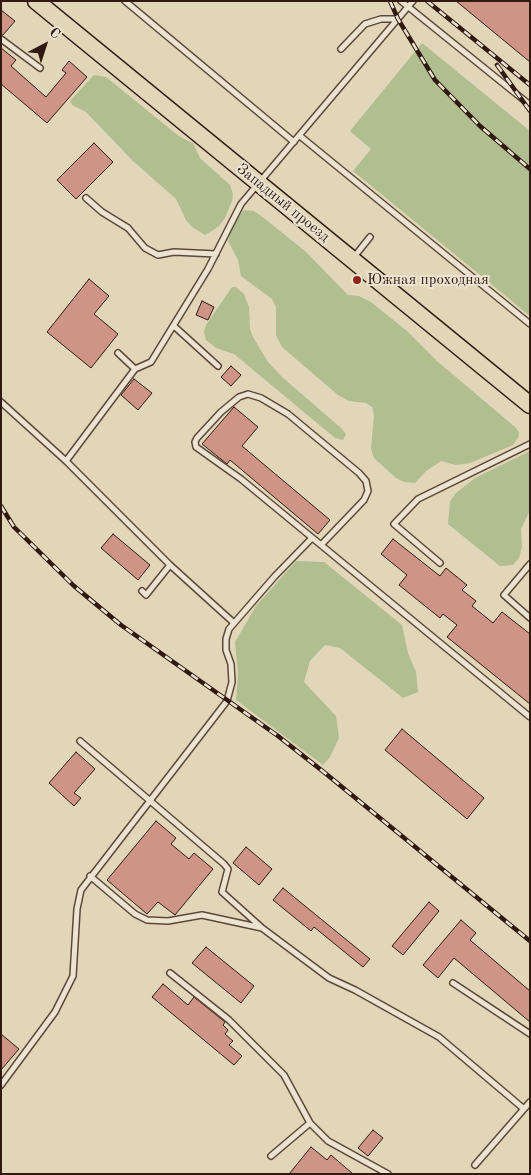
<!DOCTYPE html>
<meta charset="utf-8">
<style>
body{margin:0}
#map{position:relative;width:531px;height:1175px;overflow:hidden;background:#e1d6b7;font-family:"Old Standard TT",serif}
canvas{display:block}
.frame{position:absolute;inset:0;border:2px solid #2f1911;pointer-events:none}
.north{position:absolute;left:20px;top:20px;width:50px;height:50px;-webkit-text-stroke:4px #ece4d0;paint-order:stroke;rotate:40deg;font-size:14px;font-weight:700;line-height:20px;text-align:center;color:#2f1911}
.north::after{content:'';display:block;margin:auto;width:18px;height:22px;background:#2f1911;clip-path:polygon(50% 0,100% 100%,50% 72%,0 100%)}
</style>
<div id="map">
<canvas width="531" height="1175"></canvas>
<div class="frame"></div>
<div class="north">С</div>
</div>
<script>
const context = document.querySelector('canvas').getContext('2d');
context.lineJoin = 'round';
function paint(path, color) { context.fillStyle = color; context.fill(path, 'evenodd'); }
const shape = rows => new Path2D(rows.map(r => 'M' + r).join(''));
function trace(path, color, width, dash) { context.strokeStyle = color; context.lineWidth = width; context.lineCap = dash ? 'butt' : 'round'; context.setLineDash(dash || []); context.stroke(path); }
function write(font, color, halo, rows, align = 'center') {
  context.font = font + ' "Old Standard TT",serif'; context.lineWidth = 4; context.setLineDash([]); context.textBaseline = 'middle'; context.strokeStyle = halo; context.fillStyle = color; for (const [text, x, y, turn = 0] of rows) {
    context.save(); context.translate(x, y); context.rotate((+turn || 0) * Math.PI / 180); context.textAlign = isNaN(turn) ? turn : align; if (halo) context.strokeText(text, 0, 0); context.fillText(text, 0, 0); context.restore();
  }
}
paint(shape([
 [422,43,530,131,530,316,353,171,371,149,350,131],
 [94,75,106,77,180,137,193,143,200,158,230,185,233,194,232,201,225,218,218,227,205,235,192,227,186,220,176,199,133,161,86,112,72,105,70,101],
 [243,210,254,211,260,215,305,251,348,295,359,296,371,302,407,331,437,361,515,427,519,432,518,438,513,445,470,463,456,465,441,461,426,471,415,483,404,482,396,478,374,458,371,449,374,415,372,407,366,403,349,401,338,395,282,347,276,335,276,307,272,299,241,276,238,260,228,241,232,227],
 [232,287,236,287,244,294,249,307,250,329,253,337,268,362,282,377,341,428,346,434,343,440,335,438,234,354,216,348,206,340,204,332,206,325],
 [530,451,530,510,521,529,522,547,519,558,513,565,500,566,448,524,450,501,456,493,475,478],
 [296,561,324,562,402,625,408,653,416,672,418,692,403,698,340,648,325,645,310,661,304,682,336,716,339,738,330,757,323,765,236,700,238,673,235,642,256,606]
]), '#b1be90');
const building = shape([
 [456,1,530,1,530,62,456,1],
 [1,10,15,21,3,35,1,35,1,10],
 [1,48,16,60,11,66,46,97,66,73,62,70,69,61,87,77,47,123,1,84,1,48],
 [94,143,113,162,76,199,57,180,94,143],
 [89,279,109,296,94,314,118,334,91,368,47,332,89,279],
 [202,301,214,307,208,320,196,315,202,301],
 [231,366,241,375,231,386,221,377,231,366],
 [134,379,152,393,138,410,121,395,134,379],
 [234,407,258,427,242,446,330,520,318,534,230,460,227,464,202,444,234,407],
 [113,534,150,565,138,580,101,548,113,534],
 [393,539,440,576,446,568,467,585,462,590,476,601,472,606,493,623,502,612,530,634,530,704,447,637,457,625,443,614,440,618,399,585,407,575,381,554,393,539],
 [402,729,484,798,467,819,385,750,402,729],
 [76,752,95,769,74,793,81,798,74,806,49,783,76,752],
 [156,821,176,838,171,844,189,859,194,853,213,869,175,915,158,902,147,914,107,880,156,821],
 [246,847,272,869,259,885,233,863,246,847],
 [283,888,370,959,363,967,314,927,311,931,273,900,283,888],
 [429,902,439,911,403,955,392,946,429,902],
 [461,920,476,933,470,940,530,991,530,1022,454,958,438,978,423,965,461,920],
 [206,947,254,986,241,1003,192,963,206,947],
 [163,984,188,1005,194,997,225,1022,223,1025,228,1030,225,1034,233,1041,229,1045,242,1056,234,1065,152,997,163,984],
 [1,1034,19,1049,1,1070,1,1034],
 [373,1130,383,1138,368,1156,358,1148,373,1130],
 [311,1147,327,1160,331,1155,353,1174,289,1174,311,1147]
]);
paint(building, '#ce9486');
trace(building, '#2f1911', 1);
const lane = shape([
 [125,1,294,142],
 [401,1,530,105],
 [1,39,40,68],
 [341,49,365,24,381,19,398,19],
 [300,136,530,324],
 [86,198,102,212,128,228,145,248,158,255,174,252,216,254],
 [354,257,370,237],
 [175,327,218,366],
 [118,353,135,369],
 [1,402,66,461,170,565,234,623],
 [66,461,135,369,151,362,208,269,241,204,413,1],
 [321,545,364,500,368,491,366,481,359,473,288,414,261,398,248,394,239,397,221,412,197,438,195,442,196,447,241,479,321,545,530,717],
 [440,563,394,524,418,499,530,444],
 [530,564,504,595,530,618],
 [142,591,146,595,170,565],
 [80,741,224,864,228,869,222,892,261,927],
 [90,876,135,914,147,920,168,921,202,915,262,928,329,978,355,990,439,1037,524,1109],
 [170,973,229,1020,284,1075,310,1123,328,1141,388,1174],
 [453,983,530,1034],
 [1,1085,55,1012,73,976,77,909,81,890,227,701,232,682,231,664,226,650,226,639,229,629,275,576,312,538],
 [271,1156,310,1123],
 [475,1165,530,1102]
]);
const primary = shape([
 [36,1,530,405]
]);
trace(lane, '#5c483a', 8);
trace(primary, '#2f1911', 19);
trace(lane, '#ece4d0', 5);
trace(primary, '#e1d6b7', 16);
const rail = shape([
 [390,1,398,19,435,80,480,126,530,169],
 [427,1,530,85],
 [497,65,530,111],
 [1,506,14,527,74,586,121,625,278,736,325,773,530,941]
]);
trace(rail, '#2f1911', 4.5);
trace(rail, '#ece4d0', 2.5, [8]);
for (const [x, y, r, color] of [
 [357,280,5,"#8f2418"]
]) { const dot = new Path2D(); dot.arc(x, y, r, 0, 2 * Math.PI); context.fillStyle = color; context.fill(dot); trace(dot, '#ece4d0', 2); }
write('15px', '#2f1911', '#ece4d0', [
 ["Западный проезд",283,203,39]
]);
write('15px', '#2f1911', '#ece4d0', [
 ["Южная проходная",367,280]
], 'left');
</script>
